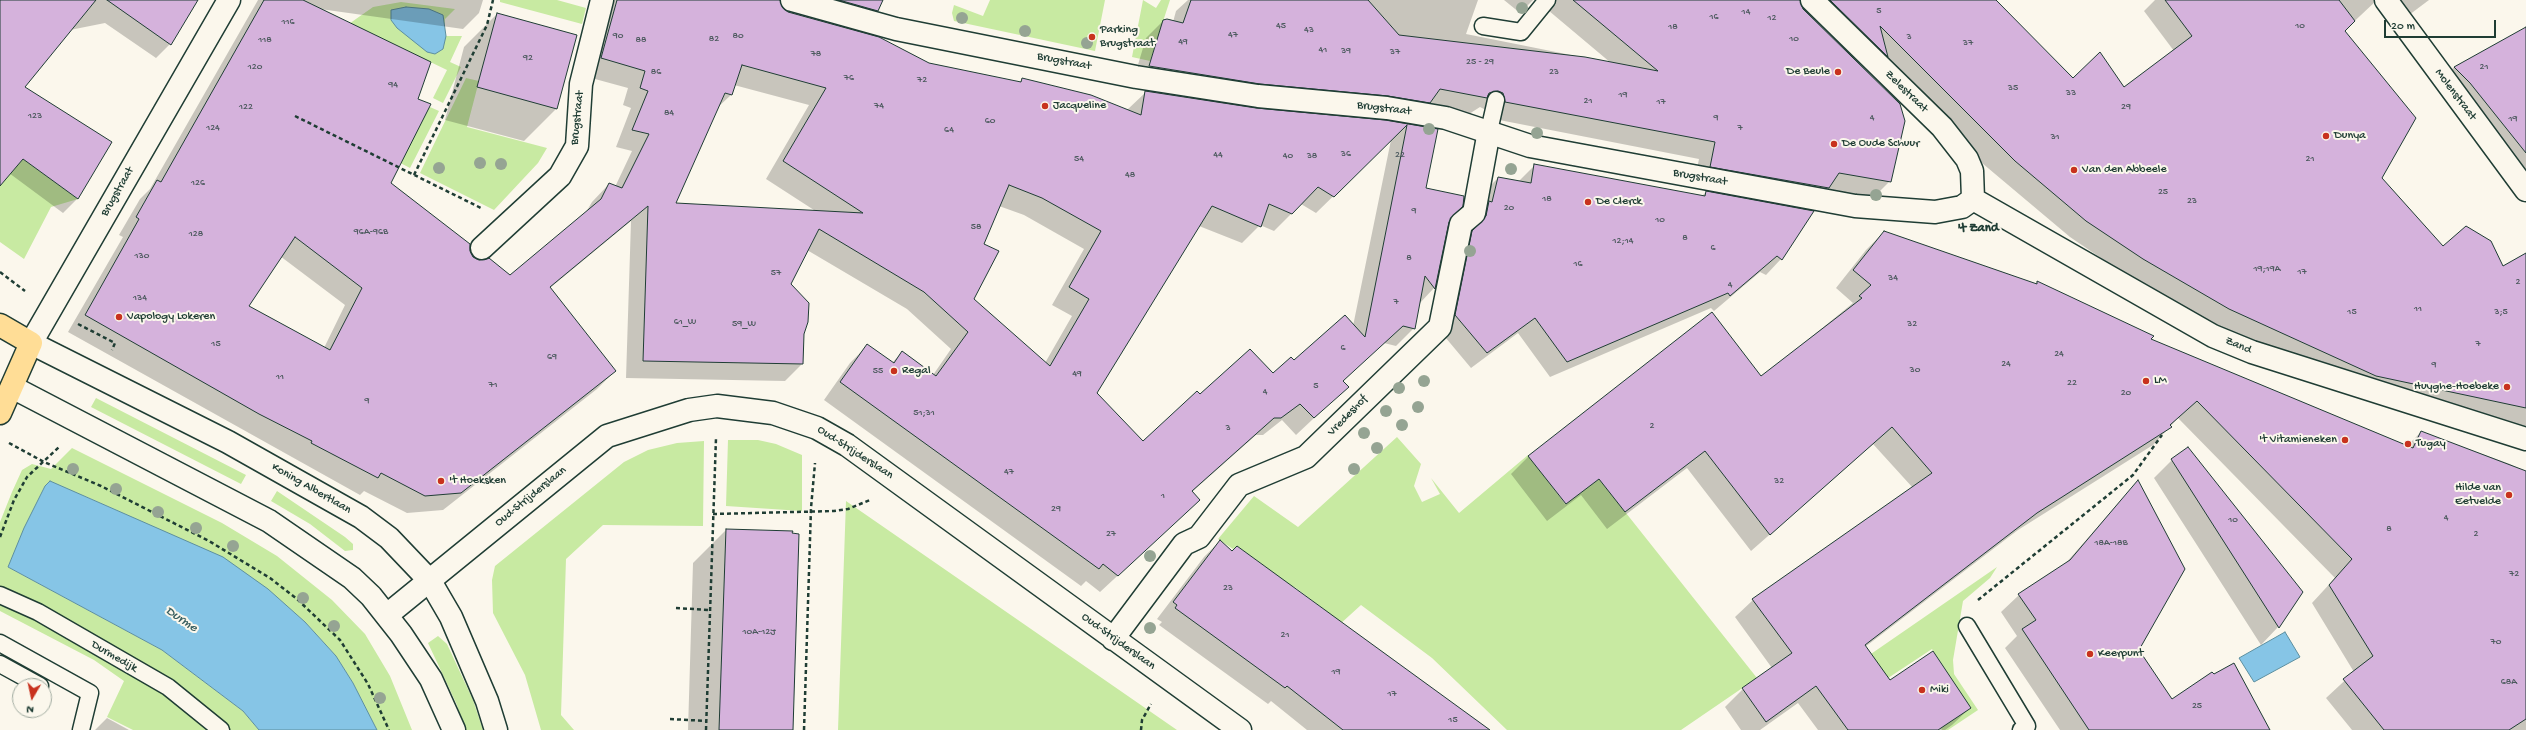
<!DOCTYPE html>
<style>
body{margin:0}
#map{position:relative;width:2526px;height:730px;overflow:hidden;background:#fbf7ec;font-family:"Gochi Hand",sans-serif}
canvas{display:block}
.north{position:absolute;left:12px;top:678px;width:40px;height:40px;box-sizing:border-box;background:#fbf7ec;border:1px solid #a3ada2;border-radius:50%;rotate:189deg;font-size:11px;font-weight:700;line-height:16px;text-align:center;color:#1f3d34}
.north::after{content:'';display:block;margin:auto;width:14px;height:18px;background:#c8321e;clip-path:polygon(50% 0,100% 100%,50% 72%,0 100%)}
.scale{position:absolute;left:2384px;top:20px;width:112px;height:18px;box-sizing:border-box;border:2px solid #1f3d34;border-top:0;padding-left:5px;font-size:12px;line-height:14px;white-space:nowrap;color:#1f3d34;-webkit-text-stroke:3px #fbf7ec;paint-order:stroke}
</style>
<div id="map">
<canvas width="2526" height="730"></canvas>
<div class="north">N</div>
<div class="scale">20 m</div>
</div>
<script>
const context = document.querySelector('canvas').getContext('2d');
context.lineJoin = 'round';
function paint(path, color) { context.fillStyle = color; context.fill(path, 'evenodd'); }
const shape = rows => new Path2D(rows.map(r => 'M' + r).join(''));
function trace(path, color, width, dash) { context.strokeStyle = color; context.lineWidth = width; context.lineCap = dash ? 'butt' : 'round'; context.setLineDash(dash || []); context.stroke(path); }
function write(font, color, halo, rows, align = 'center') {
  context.font = font + ' "Gochi Hand",sans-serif'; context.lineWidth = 4; context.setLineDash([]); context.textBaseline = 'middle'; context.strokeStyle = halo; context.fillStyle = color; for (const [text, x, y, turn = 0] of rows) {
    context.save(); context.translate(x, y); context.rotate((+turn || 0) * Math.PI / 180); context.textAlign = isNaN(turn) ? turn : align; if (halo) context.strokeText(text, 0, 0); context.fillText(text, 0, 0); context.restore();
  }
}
paint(shape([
 [500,0,557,0,586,8,582,24,500,2],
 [990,0,1105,0,1095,51,954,21,952,13,954,5,983,16],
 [1143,0,1156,8,1161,0,1170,0,1150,61,1132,57],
 [401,2,455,9,445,19,444,32,446,36,462,36,450,62,461,67,443,103,433,98,447,70,372,34,353,73,439,111,410,168,291,106,346,26,373,7],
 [466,78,479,81,467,127,547,148,538,163,494,210,420,173],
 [23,159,78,199,51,207,24,259,0,242,0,185],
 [96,398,246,475,241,484,91,407],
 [1397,437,1421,464,1414,486,1422,502,1440,494,1431,478,1459,513,1528,455,1565,504,1599,479,1757,678,1681,730,1507,730,1432,658,1361,605,1339,625,1323,614,1325,610,1296,588,1264,571,1266,567,1237,546,1233,549,1218,539,1254,496,1298,527],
 [728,440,758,440,776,444,802,455,802,511,726,506],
 [704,441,703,526,603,525,566,559,561,715,574,730,541,730,525,675,493,613,492,580,495,566,624,462,648,450,677,443],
 [72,448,222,523,277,556,332,600,365,634,390,676,412,730,377,730,353,683,336,656,305,622,268,590,146,524,87,497,45,486,8,567,162,650,243,711,259,730,133,730,107,717,124,681,94,660,0,611,0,522,12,492,22,470,32,464,51,469],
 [277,491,345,537,353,544,353,550,345,551,310,524,271,501],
 [846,501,1177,730,838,730],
 [1997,567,1990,578,1963,601,1953,660,1954,674,1978,710,1948,730,1942,730,1941,728,1971,708,1932,649,1885,680,1868,656],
 [438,636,447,644,473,700,483,730,464,730,457,705,428,643]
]), '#c8eaa2');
const water = shape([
 [406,7,429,9,443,15,446,36,443,49,435,54,427,52,397,28,391,20,391,10,406,7],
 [50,481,223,557,268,589,305,622,336,656,353,683,377,730,259,730,243,711,162,650,8,567,24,528,45,486,50,481],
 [2285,632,2300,657,2254,682,2239,658,2285,632]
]);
paint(water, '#86c5e6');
trace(water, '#5d8f9f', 1);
paint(shape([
 [0,0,197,0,170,44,156,58,105,23,70,30,24,87,110,142,77,199,63,213,9,173,0,184],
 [258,0,483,0,479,13,463,29,320,9,417,99,390,184,478,261,510,276,586,212,592,202,609,184,615,187,632,151,616,147,631,108,623,105,628,88,584,76,605,0,881,0,877,10,860,28,780,6,783,10,878,38,929,63,1019,83,1023,79,1127,110,1146,92,1256,109,1385,121,1437,130,1425,188,1448,221,1434,288,1419,304,1414,328,1396,346,1384,343,1342,382,1347,387,1296,435,1282,420,1263,435,1256,435,1192,492,1181,517,1100,592,1086,581,1081,586,824,400,850,363,868,345,892,363,902,352,933,375,951,349,907,309,807,250,790,284,803,334,802,364,785,381,626,378,631,221,550,288,615,371,597,389,443,510,407,513,364,491,360,495,68,332,123,237,119,235,140,199,150,189],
 [734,85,809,105,766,179,817,212,674,204,717,108,731,95],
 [1391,140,1353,326,1273,375,1200,396,1143,443,1095,393,1199,226,1242,243,1260,225,1274,231,1301,204,1316,213],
 [999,206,1024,215,1084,249,1052,305,1072,316,1045,363,973,299,983,245],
 [280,256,345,305,324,348,248,306],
 [1188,0,1478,0,1466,34,1611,63,1536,0,1995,0,2073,79,2124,88,2174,51,2144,11,2155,0,2377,0,2344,31,2381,178,2443,247,2503,268,2526,254,2526,428,2359,393,2212,325,2126,275,2070,237,1982,163,1882,62,1871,73,1804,8,1802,7,1890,181,1873,198,1694,183,1699,159,1489,118,1486,110,1480,107,1469,114,1134,78,1146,38,1163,21,1173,22,1176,11],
 [1504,0,1533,0,1520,13],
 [2380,0,2429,0,2397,24],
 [497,14,557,108,524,141,445,120,464,47],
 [2526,28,2526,191,2438,84,2454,67],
 [1535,165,1702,196,1706,192,1781,259,1766,275,1760,272,1714,311,1711,308,1550,377,1518,333,1471,368,1440,331,1457,248,1470,233,1482,194,1498,178,1519,181],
 [1884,232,2035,284,2037,282,2150,339,2407,446,2421,432,2510,464,2526,472,2526,730,2352,730,2326,698,2354,672,2312,603,2335,578,2178,418,2153,445,2018,530,1865,647,1890,681,1970,708,1952,725,1945,730,1818,730,1798,703,1760,730,1741,730,1725,707,1743,689,1772,668,1735,617,1753,600,1913,488,1873,444,1751,551,1687,468,1607,529,1581,495,1547,521,1511,474,1529,456,1761,378,1853,303,1836,288,1866,250],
 [2172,460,2302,592,2278,627,2261,645,2154,478],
 [2138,481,2138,650,2172,701,2270,730,2060,730,2005,648,2017,636,2001,612,2019,595,2065,564],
 [726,530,792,730,688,730,693,563],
 [1220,541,1232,552,1490,730,1307,730,1271,701,1268,704,1159,625,1162,622,1157,619,1204,557],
 [107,718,129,730,95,730]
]), '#0003');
const building = shape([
 [0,0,96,0,25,87,112,142,78,199,23,159,0,186,0,0],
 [107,0,198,0,171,45,107,0],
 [264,0,303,0,431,62,418,99,431,104,391,183,470,244,470,251,473,257,479,260,489,258,510,275,601,199,609,183,622,188,649,134,632,130,648,91,640,88,645,71,601,58,617,0,780,0,783,8,788,12,879,37,929,63,1021,82,1022,78,1091,95,1141,115,1145,91,1256,108,1385,120,1438,129,1426,188,1464,196,1463,206,1449,222,1435,289,1425,276,1415,329,1403,326,1343,381,1349,387,1314,418,1300,404,1281,418,1274,418,1192,491,1200,500,1118,576,1103,564,1099,569,840,382,867,344,894,363,902,351,936,376,968,332,924,292,819,229,791,284,809,303,808,322,804,334,803,364,643,361,648,206,550,287,616,371,461,493,425,496,381,473,378,478,311,443,312,441,259,414,85,315,139,219,136,217,157,180,161,182,264,0],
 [742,65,826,88,783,161,863,213,676,203,725,93,732,95,742,65],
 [1407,125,1365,337,1345,315,1294,360,1291,357,1273,373,1250,349,1200,394,1197,391,1143,441,1097,393,1212,206,1261,227,1269,204,1292,214,1318,187,1334,197,1407,125],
 [1009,185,1042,198,1101,231,1069,287,1089,299,1050,366,974,299,999,251,984,244,1009,185],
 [295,237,362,288,330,350,249,306,295,237],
 [839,0,883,0,878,11,839,0],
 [1191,0,1368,0,1399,35,1585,57,1658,71,1573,0,1800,0,1803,9,1900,104,1905,121,1891,182,1839,173,1829,188,1710,167,1715,142,1505,102,1503,93,1498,91,1489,93,1487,98,1440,89,1430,103,1388,96,1260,84,1149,66,1163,20,1167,19,1183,23,1191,0],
 [1830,0,1996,0,2073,78,2100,52,2124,87,2192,36,2165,0,2339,0,2355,21,2345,31,2416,118,2382,178,2443,246,2466,226,2491,241,2503,266,2526,253,2526,408,2376,376,2229,309,2143,259,2086,221,2015,161,1880,26,1888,57,1830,0],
 [497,13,577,35,557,109,477,87,497,13],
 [2526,27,2526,153,2470,83,2454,67,2526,27],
 [1534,164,1705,196,1706,191,1814,211,1782,260,1777,256,1730,296,1728,293,1567,362,1535,318,1487,353,1455,315,1472,231,1486,216,1489,201,1492,202,1498,177,1531,183,1534,164],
 [1884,231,2037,284,2037,281,2154,336,2151,339,2413,448,2421,431,2526,471,2526,719,2509,730,2384,730,2343,679,2373,656,2329,585,2352,559,2197,401,2170,425,2172,427,2037,513,1865,645,1890,680,1933,651,1971,708,1938,730,1848,730,1816,686,1766,722,1742,688,1792,653,1752,599,1932,473,1892,427,1770,535,1705,451,1625,512,1599,479,1566,504,1528,456,1712,312,1761,376,1862,298,1859,296,1871,285,1853,270,1884,231],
 [2188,447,2303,592,2279,628,2171,459,2188,447],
 [2138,480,2185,569,2139,650,2172,699,2212,672,2214,674,2234,663,2270,730,2089,730,2022,629,2036,620,2018,594,2070,560,2138,480],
 [726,529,793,531,792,533,799,534,793,730,719,730,726,529],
 [1220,540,1232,551,1237,546,1490,730,1343,730,1287,686,1285,688,1175,608,1177,605,1173,602,1220,540]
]);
paint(building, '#d5b2dc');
trace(building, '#1f3d34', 1);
const lane = shape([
 [1483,26,1521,32,1547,0],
 [1489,131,1496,100],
 [0,595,38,612,168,687,221,730],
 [1967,626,2027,726,2021,730],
 [0,643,90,693,81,730],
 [0,664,40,686]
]);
const street = shape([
 [2386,0,2526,190],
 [482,248,560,176,577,146,581,84,602,0],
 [387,615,607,436,689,410,717,406,773,413,817,428,847,445,1240,730],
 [1113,639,1184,544,1199,537,1239,485,1306,457,1440,327,1461,224,1474,213,1489,131]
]);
const secondary = shape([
 [229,0,31,343,228,442,361,517,389,538,430,581,451,617,487,701,496,730],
 [792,0,896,29,1136,77,1258,96,1387,108,1446,118,1530,146,1855,206,1935,212,1962,207,1973,199],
 [1812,0,1942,127,1967,159,1972,171,1973,199],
 [1973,199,2213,336,2252,352,2526,439],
 [12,387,269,521,352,578,371,596,401,634,431,679,454,730]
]);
const primary = shape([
 [0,325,31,343,0,413]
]);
trace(lane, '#1f3d34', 19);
trace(street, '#1f3d34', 25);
trace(secondary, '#1f3d34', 25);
trace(primary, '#1f3d34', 25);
trace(shape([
 [295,116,481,208],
 [414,175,487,25,493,0],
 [0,272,25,291],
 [78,324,115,343,112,350],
 [9,443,44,462,101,486,209,541,270,578,297,599,340,640,368,684,389,730],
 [713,514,834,511,848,509,870,500],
 [0,537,14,500,27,477,59,447],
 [1978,600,2133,475,2162,435],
 [676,608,710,610],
 [670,719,707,721],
 [706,730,716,438],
 [804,730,811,508,815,463],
 [1141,730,1142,720,1151,704]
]), '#1f3d34', 2.5, [4, 3]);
trace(lane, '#fbf7ec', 16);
trace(street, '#fbf7ec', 22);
trace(secondary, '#fbf7ec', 22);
trace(primary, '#ffdd96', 22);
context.fillStyle = '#95a493';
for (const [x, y] of [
 [1522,8],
 [962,18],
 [1025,31],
 [1087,43],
 [1429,129],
 [1537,133],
 [480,163],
 [501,164],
 [439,168],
 [1511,169],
 [1876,195],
 [1470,251],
 [1424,381],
 [1399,388],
 [1418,407],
 [1386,411],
 [1402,425],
 [1364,433],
 [1377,448],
 [73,469],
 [1354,469],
 [116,489],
 [158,512],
 [196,528],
 [233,546],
 [1150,556],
 [303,598],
 [334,626],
 [1150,628],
 [380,698]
]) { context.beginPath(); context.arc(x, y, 6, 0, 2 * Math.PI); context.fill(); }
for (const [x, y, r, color] of [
 [1092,37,4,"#c8321e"],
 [1838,72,4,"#c8321e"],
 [1045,106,4,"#c8321e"],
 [2326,136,4,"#c8321e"],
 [1834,144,4,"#c8321e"],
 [2074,170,4,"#c8321e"],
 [1588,202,4,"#c8321e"],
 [119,317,4,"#c8321e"],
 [894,371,4,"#c8321e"],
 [2146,381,4,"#c8321e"],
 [2507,387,4,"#c8321e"],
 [2345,440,4,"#c8321e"],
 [2408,444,4,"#c8321e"],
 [441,481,4,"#c8321e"],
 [2509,495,4,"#c8321e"],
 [2090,654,4,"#c8321e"],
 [1922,690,4,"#c8321e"]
]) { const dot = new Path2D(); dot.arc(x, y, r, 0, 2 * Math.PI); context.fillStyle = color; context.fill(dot); trace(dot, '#fbf7ec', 1.5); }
write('10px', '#4c5a5e', null, [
 ["5",1879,11],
 ["14",1746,12],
 ["16",1714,17],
 ["12",1772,18],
 ["116",288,22],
 ["45",1281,26],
 ["10",2300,26],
 ["18",1673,27],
 ["43",1309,30],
 ["47",1233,35],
 ["90",618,36],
 ["80",738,36],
 ["3",1909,37],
 ["82",714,39],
 ["10",1794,39],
 ["118",265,40],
 ["88",641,40],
 ["49",1183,42],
 ["37",1968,43],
 ["41",1323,50],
 ["39",1346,51],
 ["37",1395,52],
 ["78",816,54],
 ["92",528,58],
 ["25 - 29",1480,62],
 ["120",255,67],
 ["21",2484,67],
 ["86",656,72],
 ["23",1554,72],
 ["76",849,78],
 ["72",922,80],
 ["94",393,85],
 ["35",2013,88],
 ["33",2071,93],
 ["19",1623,95],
 ["21",1588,101],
 ["17",1661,102],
 ["74",879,106],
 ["122",246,107],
 ["29",2126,107],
 ["84",669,113],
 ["123",35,116],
 ["9",1716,118],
 ["4",1872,118],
 ["19",2513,119],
 ["60",990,121],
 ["124",213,128],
 ["7",1740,128],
 ["64",949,130],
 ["31",2055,137],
 ["36",1346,154],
 ["44",1218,155],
 ["22",1400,155],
 ["40",1288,156],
 ["38",1312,156],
 ["54",1079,159],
 ["21",2310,159],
 ["48",1130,175],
 ["126",198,183],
 ["25",2163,192],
 ["18",1547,199],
 ["23",2192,201],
 ["20",1509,208],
 ["9",1414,211],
 ["10",1660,220],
 ["58",976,227],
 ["96A-96B",371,232],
 ["128",196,234],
 ["8",1685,238],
 ["12;14",1623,241],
 ["6",1713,248],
 ["130",142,256],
 ["8",1409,258],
 ["16",1578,264],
 ["19;19A",2267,269],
 ["17",2302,272],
 ["57",776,273],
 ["34",1893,278],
 ["2",2518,282],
 ["4",1730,285],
 ["134",140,298],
 ["7",1396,302],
 ["11",2418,309],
 ["15",2352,312],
 ["3;5",2501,312],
 ["61_W",685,322],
 ["59_W",744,324],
 ["32",1912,324],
 ["15",216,344],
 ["7",2478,344],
 ["6",1343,348],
 ["24",2059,354],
 ["69",552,357],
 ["24",2006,364],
 ["9",2434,365],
 ["30",1915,370],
 ["55",878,371],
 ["49",1077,374],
 ["11",280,377],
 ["22",2072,383],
 ["71",493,385],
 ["5",1316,386],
 ["4",1265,392],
 ["20",2126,393],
 ["9",367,401],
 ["51;31",924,413],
 ["2",1652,426],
 ["3",1228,428],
 ["47",1009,472],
 ["32",1779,481],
 ["1",1163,496],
 ["29",1056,509],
 ["4",2446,518],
 ["10",2233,520],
 ["8",2389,529],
 ["27",1111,534],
 ["2",2476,534],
 ["18A-18B",2111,543],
 ["72",2514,574],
 ["23",1228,588],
 ["10A-12J",759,632],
 ["21",1285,635],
 ["70",2496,642],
 ["19",1336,672],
 ["68A",2509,682],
 ["17",1392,694],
 ["25",2197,706],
 ["15",1453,720]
]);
write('12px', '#1f3d34', '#fbf7ec', [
 ["Parking",1100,30],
 ["Brugstraat",1100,44],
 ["De Beule",1830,72,"right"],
 ["Jacqueline",1053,106],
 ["Dunya",2334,136],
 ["De Oude Schuur",1842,144],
 ["Van den Abbeele",2082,170],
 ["De Clerck",1596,202],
 ["Vapology Lokeren",127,317],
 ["Regal",902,371],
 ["LM",2154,381],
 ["Huyghe-Hoebeke",2499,387,"right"],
 ["'t Vitamieneken",2337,440,"right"],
 ["Tugay",2416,444],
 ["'t Hoeksken",449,481],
 ["Hilde van",2501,488,"right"],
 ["Eetvelde",2501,502,"right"],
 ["Keerpunt",2098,654],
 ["Miki",1930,690]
], 'left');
write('12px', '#1f3d34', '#fbf7ec', [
 ["Brugstraat",1064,62,11],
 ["Zelestraat",1906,92,44],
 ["Molenstraat",2455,95,53],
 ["Brugstraat",1384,109,7],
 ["Brugstraat",578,118,-84],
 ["Brugstraat",1700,178,10],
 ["Brugstraat",118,192,-60],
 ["Zand",2238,346,22],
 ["Vredeshof",1348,416,-46],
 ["Oud-Strijderslaan",855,453,33],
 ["Koning Albertlaan",311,489,30],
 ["Oud-Strijderslaan",531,497,-39],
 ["Oud-Strijderslaan",1118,642,36],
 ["Durmedijk",114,657,30]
]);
write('bold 13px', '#1f3d34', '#fbf7ec', [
 ["'t Zand",1978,229]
]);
write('italic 13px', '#395f60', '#fbf7ec', [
 ["Durme",181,620,34]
]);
</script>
